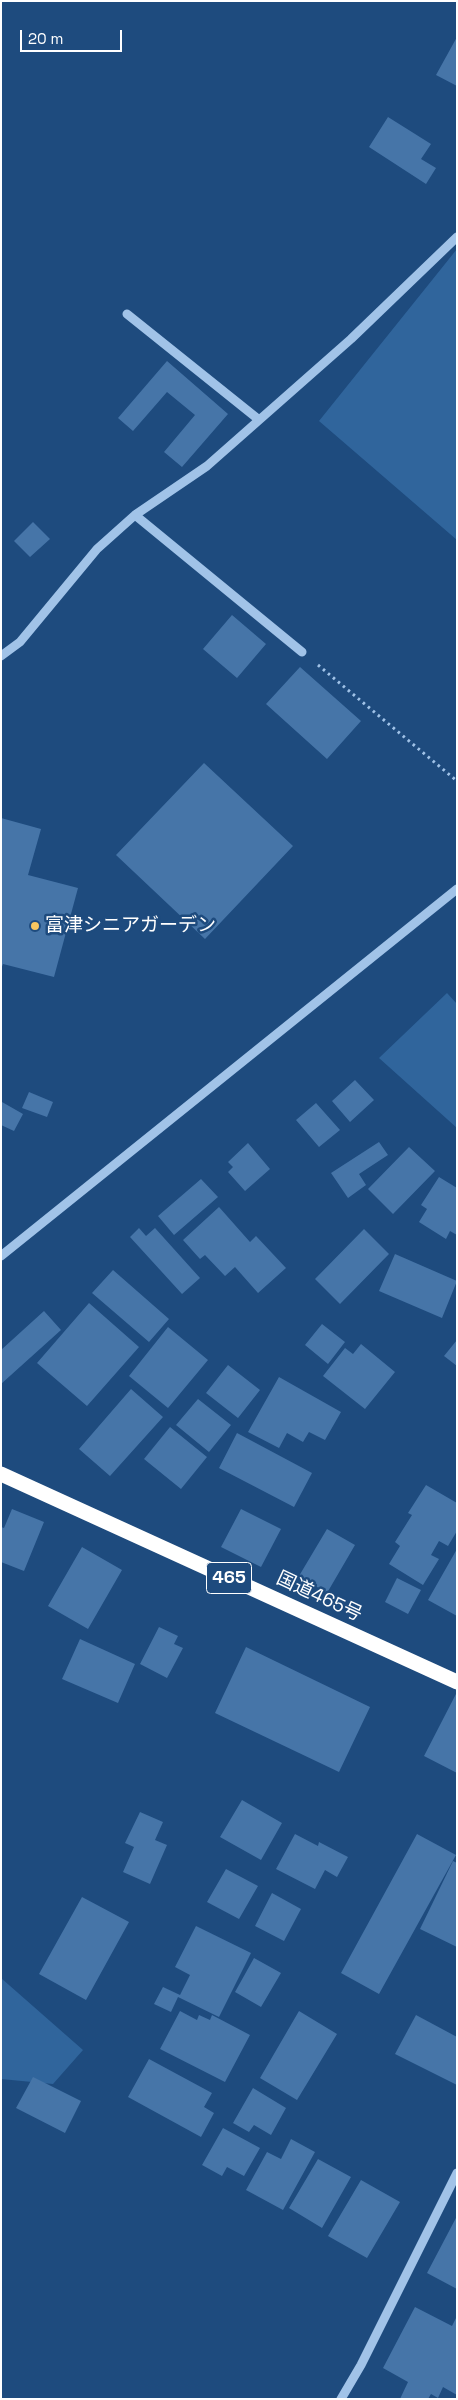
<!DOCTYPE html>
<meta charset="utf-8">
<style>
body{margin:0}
#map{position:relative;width:458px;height:2400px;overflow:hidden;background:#1e4b7e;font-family:"Space Grotesk",sans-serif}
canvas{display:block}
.frame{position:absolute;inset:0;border:2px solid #fff;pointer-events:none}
.scale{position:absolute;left:20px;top:30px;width:102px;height:22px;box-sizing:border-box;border:2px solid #fff;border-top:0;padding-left:6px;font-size:15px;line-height:18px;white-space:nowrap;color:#fff;-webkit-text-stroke:4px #1e4b7e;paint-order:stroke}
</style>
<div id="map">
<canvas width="458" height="2400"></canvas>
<div class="frame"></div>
<div class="scale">20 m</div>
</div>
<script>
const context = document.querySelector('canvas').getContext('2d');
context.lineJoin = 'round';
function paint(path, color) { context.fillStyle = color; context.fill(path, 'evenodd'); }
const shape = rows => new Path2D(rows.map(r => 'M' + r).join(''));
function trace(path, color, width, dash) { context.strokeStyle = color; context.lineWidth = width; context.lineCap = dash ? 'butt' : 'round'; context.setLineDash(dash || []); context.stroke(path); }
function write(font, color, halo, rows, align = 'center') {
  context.font = font + ' "Space Grotesk","Noto Sans JP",sans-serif'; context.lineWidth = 5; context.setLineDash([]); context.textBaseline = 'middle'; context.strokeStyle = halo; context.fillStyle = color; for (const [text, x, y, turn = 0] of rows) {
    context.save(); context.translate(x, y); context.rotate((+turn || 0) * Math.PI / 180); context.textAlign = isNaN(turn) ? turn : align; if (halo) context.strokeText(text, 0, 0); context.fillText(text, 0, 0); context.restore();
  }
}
paint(shape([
 [457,249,457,540,319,421],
 [447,993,457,1004,457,1128,379,1058],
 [1,1978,83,2050,53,2084,1,2079]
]), '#30659c');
paint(shape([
 [457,37,457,86,436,75],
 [388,117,431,144,421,159,436,168,426,184,369,147],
 [167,361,228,414,182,467,164,452,195,415,167,392,133,431,118,418],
 [33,522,50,539,30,557,14,541],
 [232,615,266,644,237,678,203,649],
 [300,667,361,721,327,759,266,704],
 [204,763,293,846,205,939,116,855],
 [1,818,41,829,28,875,78,888,54,977,3,964,1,969],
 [355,1080,374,1100,350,1122,332,1101],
 [29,1092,53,1102,47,1117,22,1108],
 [2,1102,23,1114,14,1131,1,1125],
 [316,1103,340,1130,319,1147,296,1120],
 [379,1142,388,1155,359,1174,366,1185,348,1198,331,1173],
 [248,1143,270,1169,245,1191,228,1172,233,1167,228,1162],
 [409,1147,435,1171,393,1214,368,1189],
 [439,1177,457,1188,457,1235,450,1231,446,1239,419,1222,427,1209,421,1205],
 [201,1179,218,1197,174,1235,158,1216],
 [219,1207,250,1242,256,1236,286,1268,258,1293,235,1267,225,1276,205,1255,200,1259,183,1240],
 [139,1228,146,1236,155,1228,200,1278,182,1294,130,1237],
 [364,1229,389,1254,340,1304,315,1279],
 [395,1254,457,1281,442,1318,379,1291],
 [113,1270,169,1319,149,1342,92,1293],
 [89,1303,139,1347,87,1406,37,1363],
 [44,1311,61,1330,1,1384,1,1350],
 [322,1324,345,1342,328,1364,305,1345],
 [168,1327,208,1360,168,1408,129,1376],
 [457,1340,457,1366,444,1356],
 [361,1344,395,1372,365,1409,323,1376,345,1348,353,1354],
 [228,1365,260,1390,238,1418,206,1393],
 [279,1377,341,1412,325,1440,309,1432,303,1442,287,1433,279,1448,248,1432],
 [131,1389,163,1417,110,1476,79,1449],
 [198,1399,231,1425,209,1452,176,1425],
 [170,1427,207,1457,181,1489,144,1459],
 [237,1433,312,1473,294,1507,219,1468],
 [426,1485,457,1503,457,1531,448,1546,439,1541,431,1555,439,1559,423,1585,389,1564,400,1546,395,1542,412,1515,408,1513],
 [12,1509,44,1522,24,1571,1,1562,1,1527,4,1528],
 [241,1509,281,1529,261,1567,221,1547],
 [327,1529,355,1545,327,1593,299,1576],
 [82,1547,122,1570,88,1629,48,1606],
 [457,1549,457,1616,428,1600],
 [397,1578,421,1590,408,1614,385,1602],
 [159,1627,178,1636,174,1644,183,1648,167,1678,140,1664],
 [80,1639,135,1664,118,1703,62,1679],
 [246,1647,370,1707,339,1772,215,1713],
 [457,1692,457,1773,424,1756],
 [242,1800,282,1823,261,1860,220,1837],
 [140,1812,163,1822,155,1840,167,1845,150,1884,123,1872,134,1847,125,1843],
 [295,1834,318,1846,319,1842,348,1857,337,1877,325,1870,315,1889,276,1869],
 [417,1834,456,1855,379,1994,341,1973],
 [453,1861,457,1863,457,1947,420,1929],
 [226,1869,258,1886,239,1919,207,1902],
 [272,1893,301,1909,284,1941,255,1926],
 [82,1897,129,1922,86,2000,39,1974],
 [196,1926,251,1953,219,2017,178,1997,171,2012,154,2004,163,1987,180,1995,190,1975,175,1967],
 [254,1958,281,1973,261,2007,235,1992],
 [180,2011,197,2020,199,2015,210,2020,212,2015,250,2035,225,2082,160,2049],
 [299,2011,337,2034,297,2100,260,2078],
 [416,2015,457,2037,457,2085,395,2054],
 [149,2059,212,2093,204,2107,214,2113,201,2137,128,2097],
 [33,2077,81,2101,65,2133,16,2108],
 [253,2088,286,2108,271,2135,254,2125,249,2132,233,2123],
 [223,2128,260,2148,244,2176,227,2167,222,2176,202,2165],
 [291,2139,315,2152,283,2210,246,2190,267,2152,281,2159],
 [318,2159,351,2177,322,2228,289,2208],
 [361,2180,400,2202,367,2258,328,2236],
 [457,2216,457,2289,427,2273],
 [415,2307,452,2326,457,2316,457,2395,443,2387,438,2398,431,2394,428,2399,400,2399,408,2382,383,2368]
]), '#4675a8');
trace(shape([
 [318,665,457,781]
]), '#a1c3e8', 3, [2.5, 4]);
trace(shape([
 [127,314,258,419],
 [135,515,302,652],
 [1,656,20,642,97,549,135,515,207,466,351,339,457,237],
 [1,1256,457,889],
 [341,2399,361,2365,457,2173]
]), '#a1c3e8', 9);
trace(shape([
 [1,1474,457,1682]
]), '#fff', 15);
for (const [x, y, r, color] of [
 [35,926,5,"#f7c660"]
]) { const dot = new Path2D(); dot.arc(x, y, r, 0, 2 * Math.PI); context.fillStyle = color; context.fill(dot); trace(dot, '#1e4b7e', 2); }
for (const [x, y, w] of [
 [229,1578,45]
]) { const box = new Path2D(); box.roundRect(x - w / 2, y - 15.5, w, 31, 4); context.fillStyle = '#1e4b7e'; context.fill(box); trace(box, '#fff', 1); }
write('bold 18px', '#fff', null, [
 ["465",229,1578]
]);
write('19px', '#fff', '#1e4b7e', [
 ["富津シニアガーデン",45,926]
], 'left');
write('19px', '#fff', '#1e4b7e', [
 ["国道465号",319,1597,25]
]);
</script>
